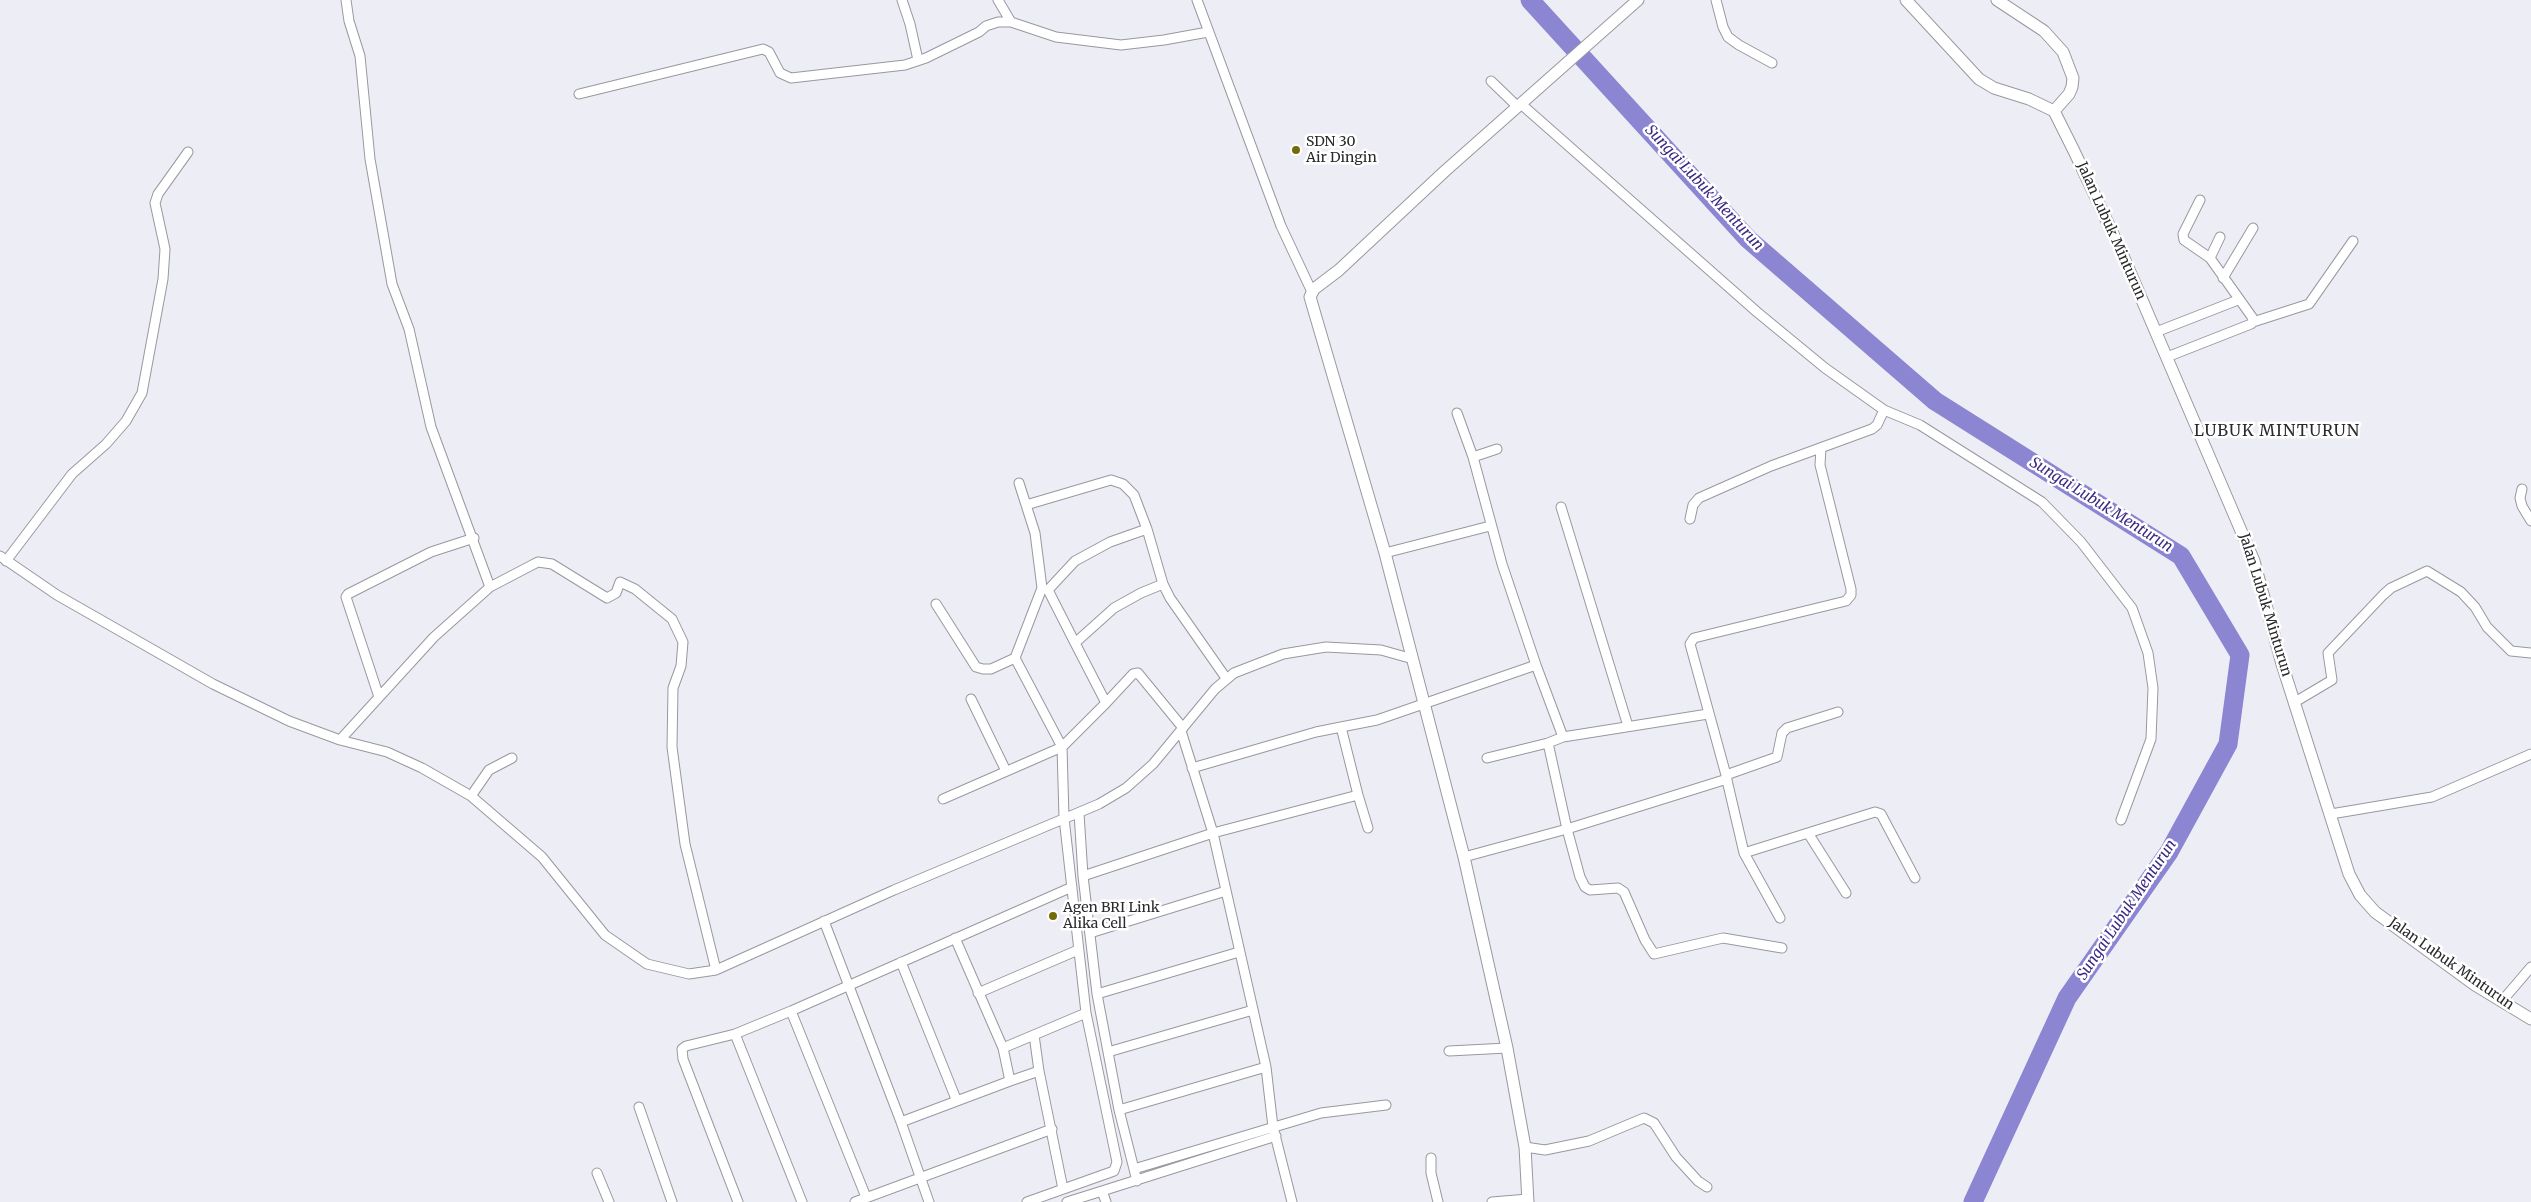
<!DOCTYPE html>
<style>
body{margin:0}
canvas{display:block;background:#ededf5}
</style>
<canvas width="2531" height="1202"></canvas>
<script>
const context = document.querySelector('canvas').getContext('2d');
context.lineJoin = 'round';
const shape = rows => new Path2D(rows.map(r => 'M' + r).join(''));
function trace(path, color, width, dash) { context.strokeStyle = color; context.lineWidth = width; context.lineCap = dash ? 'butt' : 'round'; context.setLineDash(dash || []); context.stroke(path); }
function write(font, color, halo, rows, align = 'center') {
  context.font = font + ' Merriweather,serif'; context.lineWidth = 5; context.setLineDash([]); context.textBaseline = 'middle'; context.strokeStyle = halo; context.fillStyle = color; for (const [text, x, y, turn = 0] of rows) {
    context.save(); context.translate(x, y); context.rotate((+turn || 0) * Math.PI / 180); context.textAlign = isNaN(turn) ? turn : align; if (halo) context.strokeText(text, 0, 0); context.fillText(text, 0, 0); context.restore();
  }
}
trace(shape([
 [1530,0,1748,239,1935,401,2181,556,2240,655,2228,744,2169,852,2067,998,1973,1202]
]), '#8b85d2', 19);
const minor = shape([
 [346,0,349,21,360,56,370,159,392,284,409,329,431,427,490,587],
 [902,0,910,24,918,60],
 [998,0,1011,22],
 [1197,0,1281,226,1312,292],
 [1716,0,1723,27,1728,37,1739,45,1772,63],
 [1491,81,1518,107],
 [579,94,763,49,769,52,780,73,791,78,905,65,926,58,979,32,986,26,998,22,1011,22,1056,37,1121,45,1164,40,1208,32],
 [1521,104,1757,312,1825,368,1884,410,1920,425,2042,502,2081,542,2132,608,2148,653,2153,688,2151,739,2121,820],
 [2210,258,2220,237],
 [2223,278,2253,228],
 [2253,322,2309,304,2353,241],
 [2156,332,2238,300],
 [2167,357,2251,324,2253,322,2252,317,2210,258,2184,240,2183,234,2200,200],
 [1457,413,1473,457,1502,564,1536,665],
 [1821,448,1820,465,1851,589,1851,595,1846,601,1694,638,1690,644,1726,775,1777,757,1782,733,1787,728,1838,712],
 [1473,457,1497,449],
 [1019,483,1035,533,1042,588,1015,658,1062,747,1064,818,1086,1013,1117,1162,1114,1171,1027,1202],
 [2522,489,2520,498,2522,506,2531,521],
 [1026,505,1111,480,1123,484,1134,495,1147,529],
 [1561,507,1628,726],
 [1690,519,1693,505,1699,498,1771,466,1872,429,1877,425,1884,410],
 [1385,553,1490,526],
 [0,556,57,595,213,684,289,721,340,740,387,752,422,768,471,796,542,857,605,935,647,964,689,974,716,970,894,890,1099,804,1126,788,1153,764,1215,689,1234,673,1283,654,1326,647,1381,650,1413,659],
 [6,561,72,474,106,444,126,421,142,393,163,279,165,249,155,203,158,194,188,152],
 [1044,589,1048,590,1075,643],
 [1048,590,1075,561,1110,542,1147,529,1163,584],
 [936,604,976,667,983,669,991,669,1015,658],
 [379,697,346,597,348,594,431,552,474,538],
 [971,699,1006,771],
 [2295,702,2332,680,2328,653,2383,595,2391,588,2427,571,2461,592,2475,607,2487,627,2511,651,2531,653],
 [1106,703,1133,674,1138,673,1183,728],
 [1341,727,1377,720,1536,665,1563,737,1548,743,1567,829,1580,877,1585,887,1590,890,1618,888,1624,892,1645,940,1654,954,1723,938,1782,948],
 [1181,731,1213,833,1266,1067,1273,1127,1292,1202],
 [1563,737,1708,714],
 [340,740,434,637,490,587,532,565,538,562,552,564,607,598,616,593,620,582,635,589,672,619,683,642,681,666,673,688,672,747,685,844,716,970],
 [1487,758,1548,743],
 [1726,776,1744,853,1780,918],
 [1358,795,1368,828],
 [471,796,489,770,512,758],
 [943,799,1062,747,1106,703,1075,643,1114,608,1141,593,1163,584,1170,598,1226,678],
 [1079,813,1083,876,1097,994,1119,1110,1137,1181],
 [2331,814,2432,797,2531,754],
 [1808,833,1846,893],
 [1744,853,1875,812,1881,814,1915,878],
 [1464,857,1567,829,1727,779],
 [1083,876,1213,833,1358,795,1341,727,1316,732,1192,768],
 [824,921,901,1122,929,1202],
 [1090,933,1226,891],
 [955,938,1003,1048,1010,1081,1039,1071,1063,1189],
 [901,962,956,1099],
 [978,993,1078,950],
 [1097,994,1239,952],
 [2502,1001,2531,967],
 [791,1011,866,1197],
 [735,1034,802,1202],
 [1034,1035,1039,1071],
 [1003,1048,1086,1013],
 [1449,1051,1507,1048],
 [1108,1052,1253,1010],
 [639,1107,672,1202],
 [1119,1110,1266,1067],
 [901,1122,1010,1081],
 [1525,1147,1545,1150,1589,1141,1644,1118,1654,1123,1676,1157,1698,1181,1707,1187],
 [1431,1158,1431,1173,1438,1202],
 [1134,1169,1321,1113,1386,1105],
 [597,1173,609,1202],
 [738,1202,683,1059,682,1049,686,1046,735,1034,791,1011,1072,887],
 [855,1202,1052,1129],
 [1067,1202,1102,1191],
 [1106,1202,1102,1191,1276,1136],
 [1492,1202,1528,1199]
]);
const tertiary = shape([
 [1906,0,1979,79,1994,88,2029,99,2054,111,2074,151,2121,251,2254,561,2282,664,2349,874,2360,895,2375,912,2475,985,2531,1019],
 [1997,0,2044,31,2063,52,2073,78,2072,87,2069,94,2054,111],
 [1528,1202,1525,1147,1507,1048,1464,857,1385,553,1310,297,1314,289,1339,270,1445,171,1638,0]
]);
trace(minor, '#98989f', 11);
trace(tertiary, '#98989f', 13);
trace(minor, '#fff', 9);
trace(tertiary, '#fff', 11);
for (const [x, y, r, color] of [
 [1296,150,5,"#716c08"],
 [1053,916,5,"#716c08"]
]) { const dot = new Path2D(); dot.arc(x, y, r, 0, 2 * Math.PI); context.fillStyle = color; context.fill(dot); trace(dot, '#fff', 2); }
write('14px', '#2a2a2d', '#fff', [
 ["SDN 30",1306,142],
 ["Air Dingin",1306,158],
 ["Agen BRI Link",1063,908],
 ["Alika Cell",1063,924]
], 'left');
write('14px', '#2a2a2d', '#fff', [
 ["Jalan Lubuk Minturun",2111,231,66],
 ["Jalan Lubuk Minturun",2265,605,73],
 ["Jalan Lubuk Minturun",2451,964,35]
]);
write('italic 15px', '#3c2983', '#fff', [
 ["Sungai Lubuk Menturun",1704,188,47],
 ["Sungai Lubuk Menturun",2101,505,32],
 ["Sungai Lubuk Menturun",2127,910,-56]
]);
context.letterSpacing = '1px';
write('16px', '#2a2a2d', '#fff', [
 ["LUBUK MINTURUN",2277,431]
]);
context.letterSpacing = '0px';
</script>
